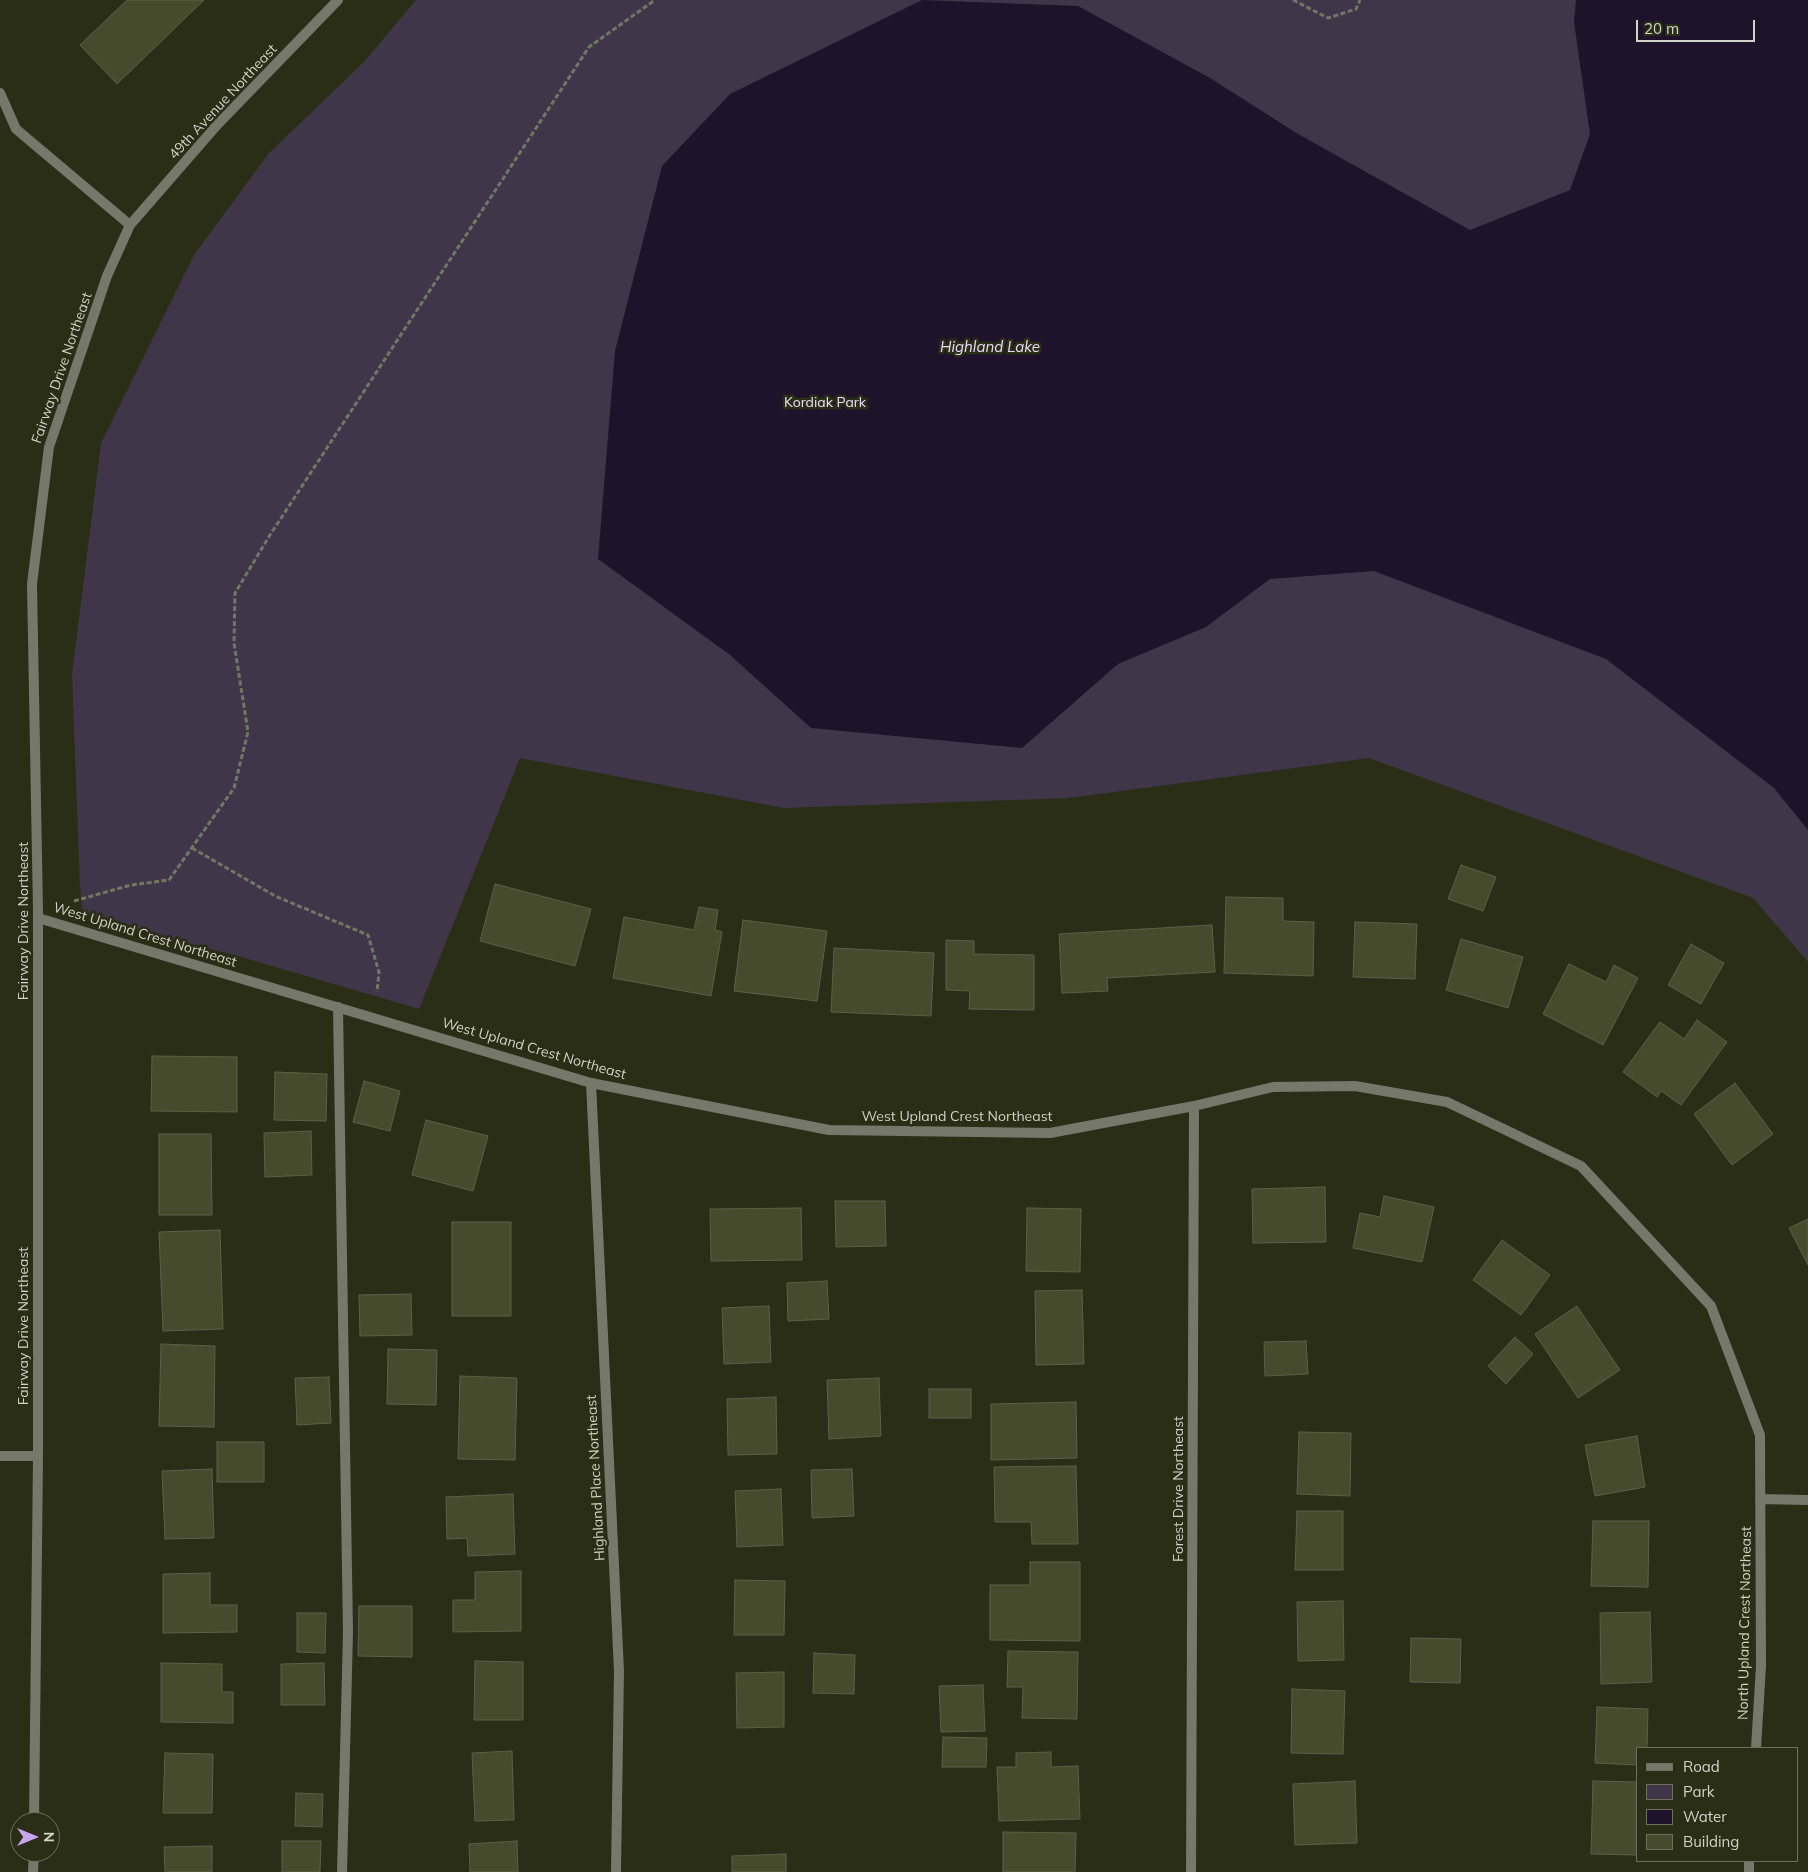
<!DOCTYPE html>
<style>
body{margin:0}
#map{position:relative;width:1808px;height:1872px;overflow:hidden;background:#2b2e17;font-family:Mulish,sans-serif}
canvas{display:block}
.legend{position:absolute;left:1636px;top:1747px;width:162px;height:115px;box-sizing:border-box;background:#2b2e17;border:1px solid #6d705d;margin:0;padding:6px 9px;list-style:none;font-size:15px;color:#d0d3c5}
.legend li{display:flex;align-items:center;gap:10px;height:25px}
.legend b{width:25px;border:1px solid #6d705d}
.north{position:absolute;left:10px;top:1812px;width:50px;height:50px;box-sizing:border-box;background:#2b2e17;border:1px solid #6d705d;border-radius:50%;rotate:90deg;font-size:14px;font-weight:700;line-height:20px;text-align:center;color:#d0d3c5}
.north::after{content:'';display:block;margin:auto;width:18px;height:22px;background:#c9a5ee;clip-path:polygon(50% 0,100% 100%,50% 72%,0 100%)}
.scale{position:absolute;left:1636px;top:20px;width:119px;height:22px;box-sizing:border-box;border:2px solid #d0d3c5;border-top:0;padding-left:6px;font-size:15px;line-height:18px;white-space:nowrap;color:#d0d3c5;-webkit-text-stroke:4px #2b2e17;paint-order:stroke}
</style>
<div id="map">
<canvas width="1808" height="1872"></canvas>
<ul class="legend">
<li><b style="height:6px;background:#75786a"></b>Road</li>
<li><b style="height:14px;background:#3f3749"></b>Park</li>
<li><b style="height:14px;background:#1f132b"></b>Water</li>
<li><b style="height:14px;background:#474b2d"></b>Building</li>
</ul>
<div class="north">N</div>
<div class="scale">20 m</div>
</div>
<script>
const context = document.querySelector('canvas').getContext('2d');
context.lineJoin = 'round';
function paint(path, color) { context.fillStyle = color; context.fill(path, 'evenodd'); }
const shape = rows => new Path2D(rows.map(r => 'M' + r).join(''));
function trace(path, color, width, dash) { context.strokeStyle = color; context.lineWidth = width; context.lineCap = dash ? 'butt' : 'round'; context.setLineDash(dash || []); context.stroke(path); }
function write(font, color, halo, rows, align = 'center') {
  context.font = font + ' Mulish,sans-serif'; context.lineWidth = 5; context.setLineDash([]); context.textBaseline = 'middle'; context.strokeStyle = halo; context.fillStyle = color; for (const [text, x, y, turn = 0] of rows) {
    context.save(); context.translate(x, y); context.rotate((+turn || 0) * Math.PI / 180); context.textAlign = isNaN(turn) ? turn : align; if (halo) context.strokeText(text, 0, 0); context.fillText(text, 0, 0); context.restore();
  }
}
paint(shape([
 [416,0,1808,0,1808,962,1753,898,1369,758,1069,798,784,808,520,758,419,1009,238,956,107,923,83,914,80,887,72,674,101,443,194,255,269,153,364,62]
]), '#3f3749');
paint(shape([
 [922,0,1078,6,1210,78,1298,134,1470,230,1570,190,1590,134,1574,22,1576,0,1808,0,1808,830,1774,788,1606,659,1374,571,1270,579,1206,627,1118,664,1022,748,811,728,730,655,598,559,615,351,662,166,730,94]
]), '#1f132b');
const building = shape([
 [127,0,204,0,117,84,80,45,127,0],
 [1461,865,1496,877,1483,911,1448,899,1461,865],
 [495,884,591,909,575,966,480,941,495,884],
 [1226,897,1283,898,1283,921,1314,922,1313,976,1224,973,1226,897],
 [699,907,718,910,715,930,722,932,711,996,613,978,624,917,694,930,699,907],
 [743,920,827,931,817,1001,734,991,743,920],
 [1355,922,1417,924,1415,979,1353,977,1355,922],
 [1212,925,1215,972,1107,978,1108,991,1062,993,1059,934,1212,925],
 [1461,939,1523,957,1508,1008,1446,990,1461,939],
 [946,940,974,941,974,954,1034,955,1034,1010,969,1009,970,991,946,990,946,940],
 [1691,944,1724,963,1701,1004,1668,985,1691,944],
 [834,948,934,953,931,1016,831,1012,834,948],
 [1569,964,1606,982,1614,965,1638,978,1603,1045,1543,1014,1569,964],
 [1697,1020,1727,1042,1681,1105,1661,1091,1657,1097,1623,1072,1660,1022,1684,1039,1697,1020],
 [152,1056,237,1057,237,1112,151,1111,152,1056],
 [275,1072,327,1074,326,1121,274,1120,275,1072],
 [364,1081,400,1091,390,1131,353,1122,364,1081],
 [1735,1083,1773,1134,1732,1165,1694,1114,1735,1083],
 [426,1120,488,1136,473,1191,412,1175,426,1120],
 [311,1131,312,1175,265,1177,264,1133,311,1131],
 [159,1134,211,1134,212,1215,159,1215,159,1134],
 [1325,1187,1326,1242,1253,1243,1252,1189,1325,1187],
 [1384,1196,1434,1207,1422,1262,1353,1248,1360,1213,1380,1217,1384,1196],
 [835,1201,885,1201,886,1246,836,1247,835,1201],
 [801,1208,802,1260,711,1261,710,1209,801,1208],
 [1027,1208,1081,1209,1080,1272,1026,1271,1027,1208],
 [1808,1219,1808,1265,1789,1228,1808,1219],
 [452,1222,511,1222,511,1316,452,1316,452,1222],
 [220,1230,223,1329,163,1331,159,1232,220,1230],
 [1502,1240,1550,1275,1521,1315,1473,1280,1502,1240],
 [827,1281,829,1319,788,1321,787,1283,827,1281],
 [1082,1290,1084,1364,1036,1365,1035,1291,1082,1290],
 [411,1294,412,1335,360,1336,359,1295,411,1294],
 [769,1306,771,1362,724,1364,722,1308,769,1306],
 [1577,1306,1620,1370,1578,1398,1535,1334,1577,1306],
 [1515,1337,1533,1354,1506,1384,1488,1366,1515,1337],
 [1306,1341,1308,1374,1265,1376,1264,1342,1306,1341],
 [161,1344,215,1346,214,1427,159,1426,161,1344],
 [388,1349,437,1350,436,1405,387,1404,388,1349],
 [460,1376,517,1378,515,1460,458,1459,460,1376],
 [329,1377,331,1423,297,1425,295,1378,329,1377],
 [879,1378,881,1436,829,1439,827,1380,879,1378],
 [929,1389,971,1389,971,1418,929,1418,929,1389],
 [776,1397,777,1454,728,1455,727,1399,776,1397],
 [1076,1402,1077,1458,991,1460,991,1404,1076,1402],
 [1299,1432,1351,1433,1350,1496,1297,1494,1299,1432],
 [1637,1436,1645,1487,1595,1496,1585,1445,1637,1436],
 [217,1442,264,1442,264,1482,217,1482,217,1442],
 [1076,1466,1078,1544,1032,1544,1031,1522,995,1522,994,1467,1076,1466],
 [212,1469,214,1538,165,1539,162,1471,212,1469],
 [852,1469,854,1516,812,1518,811,1470,852,1469],
 [781,1489,783,1545,737,1547,735,1491,781,1489],
 [513,1494,515,1554,468,1556,467,1538,447,1539,446,1497,513,1494],
 [1297,1511,1343,1511,1343,1570,1295,1570,1297,1511],
 [1593,1521,1649,1521,1648,1587,1591,1586,1593,1521],
 [1030,1562,1080,1562,1080,1641,990,1640,990,1585,1030,1585,1030,1562],
 [521,1571,521,1631,453,1632,453,1600,475,1600,475,1572,521,1571],
 [210,1573,210,1605,237,1605,237,1632,163,1633,163,1574,210,1573],
 [735,1580,785,1581,784,1635,734,1635,735,1580],
 [1343,1601,1344,1660,1298,1661,1297,1602,1343,1601],
 [359,1606,412,1606,412,1657,358,1656,359,1606],
 [1650,1612,1652,1682,1601,1684,1600,1613,1650,1612],
 [297,1613,326,1613,325,1653,297,1652,297,1613],
 [1411,1638,1461,1639,1460,1683,1410,1682,1411,1638],
 [1008,1651,1078,1652,1077,1719,1022,1718,1023,1687,1007,1687,1008,1651],
 [814,1653,855,1655,854,1694,813,1693,814,1653],
 [475,1661,523,1662,523,1720,474,1720,475,1661],
 [161,1663,222,1664,222,1692,233,1692,233,1723,161,1722,161,1663],
 [324,1663,325,1705,281,1705,281,1664,324,1663],
 [784,1672,784,1727,737,1728,736,1673,784,1672],
 [983,1685,985,1731,941,1732,939,1686,983,1685],
 [1292,1689,1345,1691,1343,1754,1291,1753,1292,1689],
 [1597,1707,1648,1709,1647,1748,1637,1748,1637,1765,1595,1763,1597,1707],
 [943,1737,987,1738,986,1767,942,1767,943,1737],
 [512,1751,514,1820,475,1821,472,1753,512,1751],
 [1051,1752,1051,1767,1078,1766,1080,1819,999,1821,997,1767,1016,1767,1016,1753,1051,1752],
 [165,1753,213,1754,212,1813,163,1813,165,1753],
 [1355,1781,1357,1843,1295,1845,1293,1784,1355,1781],
 [1593,1781,1637,1782,1637,1855,1591,1854,1593,1781],
 [296,1793,323,1794,322,1827,295,1826,296,1793],
 [1003,1832,1076,1833,1075,1872,1003,1872,1003,1832],
 [282,1841,321,1841,320,1872,282,1872,282,1841],
 [517,1841,518,1872,470,1872,469,1844,517,1841],
 [212,1846,212,1872,165,1872,164,1847,212,1846],
 [786,1854,786,1872,732,1872,732,1856,786,1854]
]);
paint(building, '#474b2d');
trace(building, '#5c6048', 1);
trace(shape([
 [1293,0,1328,18,1356,9,1360,0],
 [192,848,275,896,368,935,379,972,377,992],
 [74,901,131,885,169,880,234,788,248,732,234,643,235,593,270,535,589,47,655,0]
]), '#737663', 3, [5, 2.5]);
trace(shape([
 [338,1007,348,1632,342,1872]
]), '#75786a', 10);
trace(shape([
 [0,93,16,129,130,225],
 [38,918,591,1083,829,1130,1050,1133,1194,1106,1273,1087,1355,1086,1447,1102,1581,1166,1711,1306,1760,1435,1761,1666,1756,1748],
 [591,1083,619,1671,616,1872],
 [0,1456,38,1456],
 [1760,1499,1808,1500],
 [1191,1872,1194,1106],
 [1749,1872,1749,1861]
]), '#75786a', 10);
trace(shape([
 [34,1822,38,1456,38,911,32,584,49,447,107,276,130,225,217,125,338,0],
 [33,1872,34,1852]
]), '#75786a', 10);
write('14px', '#d0d3c5', '#2b2e17', [
 ["49th Avenue Northeast",223,102,-47],
 ["Fairway Drive Northeast",62,368,-71],
 ["Fairway Drive Northeast",24,921,-90],
 ["West Upland Crest Northeast",145,935,17],
 ["West Upland Crest Northeast",534,1049,16],
 ["West Upland Crest Northeast",957,1117],
 ["Fairway Drive Northeast",24,1326,-90],
 ["Highland Place Northeast",596,1478,-93],
 ["Forest Drive Northeast",1179,1489,-90],
 ["North Upland Crest Northeast",1745,1623,-89]
]);
write('14px', '#ebdcfd', '#2b2e17', [
 ["Kordiak Park",825,403]
]);
write('italic 15px', '#e8d9f9', '#2b2e17', [
 ["Highland Lake",990,347]
]);
</script>
